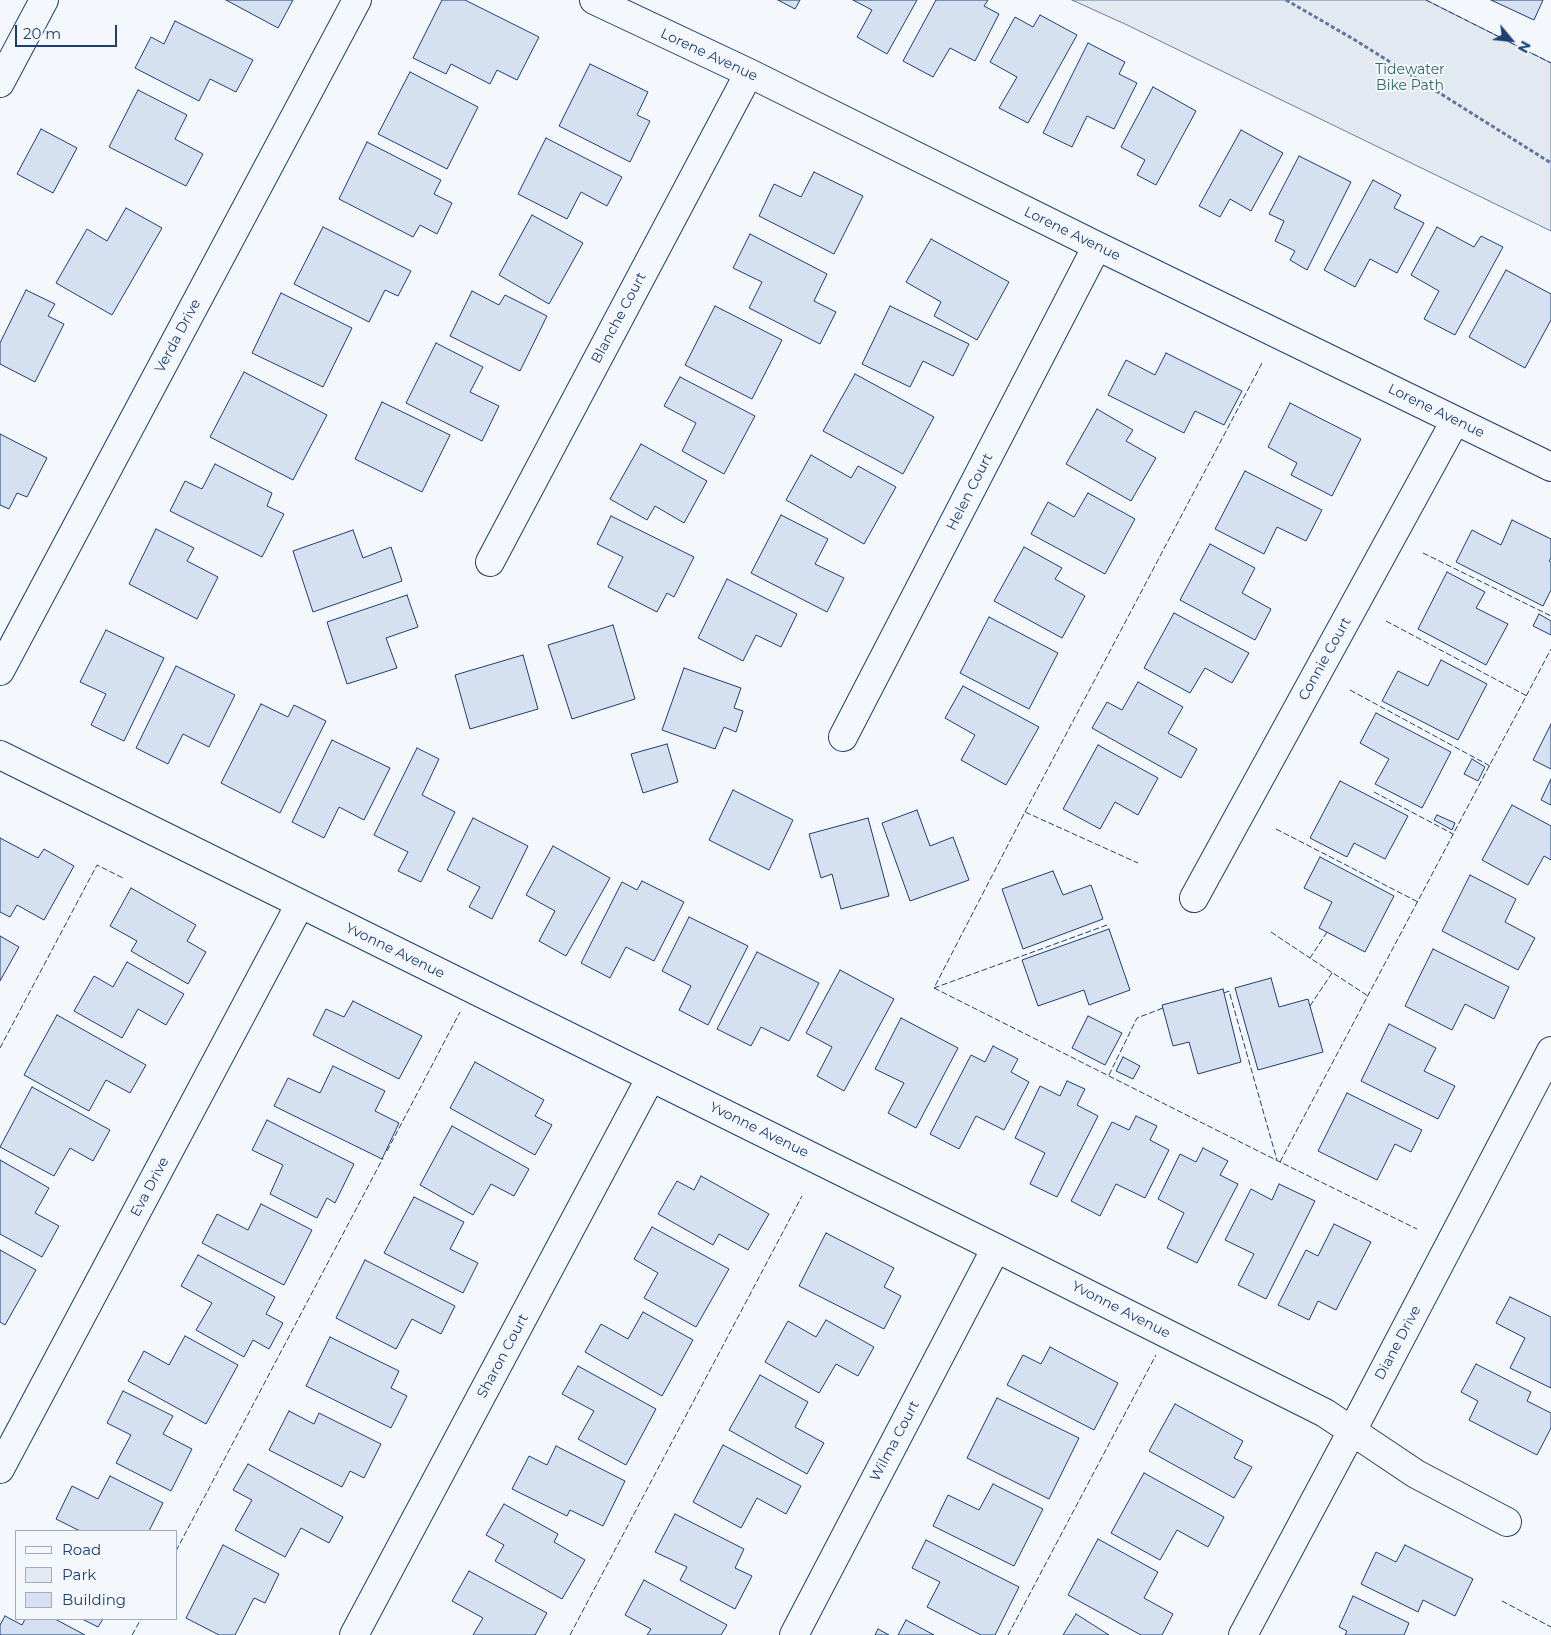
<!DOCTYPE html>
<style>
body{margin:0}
#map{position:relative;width:1551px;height:1635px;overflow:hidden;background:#f4f7fb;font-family:Montserrat,sans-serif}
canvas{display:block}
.legend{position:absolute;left:15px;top:1530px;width:162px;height:90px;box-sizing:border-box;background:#f4f7fb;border:1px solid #9eadc5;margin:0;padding:6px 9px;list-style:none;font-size:15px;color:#1d3f73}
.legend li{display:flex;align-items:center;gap:10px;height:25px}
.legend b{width:25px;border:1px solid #9eadc5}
.north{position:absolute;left:1486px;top:15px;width:50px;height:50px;-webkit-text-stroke:4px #f4f7fb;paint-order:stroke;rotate:118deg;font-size:14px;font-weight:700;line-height:20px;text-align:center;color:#1d3f73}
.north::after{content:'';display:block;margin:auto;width:18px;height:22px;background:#1d3f73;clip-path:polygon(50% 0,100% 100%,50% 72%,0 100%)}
.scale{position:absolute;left:15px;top:25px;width:102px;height:22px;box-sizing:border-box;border:2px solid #1d3f73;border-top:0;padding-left:6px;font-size:15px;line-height:18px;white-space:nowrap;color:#1d3f73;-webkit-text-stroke:4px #f4f7fb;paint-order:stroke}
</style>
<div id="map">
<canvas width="1551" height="1635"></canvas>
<ul class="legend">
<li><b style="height:6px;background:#f4f7fb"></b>Road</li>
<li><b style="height:14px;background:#e3e9f0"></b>Park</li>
<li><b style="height:14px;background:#d5e0f0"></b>Building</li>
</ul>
<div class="north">N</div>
<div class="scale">20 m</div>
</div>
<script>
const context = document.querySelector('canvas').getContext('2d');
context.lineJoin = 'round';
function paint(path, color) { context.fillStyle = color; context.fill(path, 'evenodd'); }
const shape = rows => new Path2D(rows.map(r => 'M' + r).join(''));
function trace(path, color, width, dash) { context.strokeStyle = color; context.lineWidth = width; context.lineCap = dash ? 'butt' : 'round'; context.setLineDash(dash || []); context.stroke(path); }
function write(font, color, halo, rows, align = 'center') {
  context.font = font + ' Montserrat,sans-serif'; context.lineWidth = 4; context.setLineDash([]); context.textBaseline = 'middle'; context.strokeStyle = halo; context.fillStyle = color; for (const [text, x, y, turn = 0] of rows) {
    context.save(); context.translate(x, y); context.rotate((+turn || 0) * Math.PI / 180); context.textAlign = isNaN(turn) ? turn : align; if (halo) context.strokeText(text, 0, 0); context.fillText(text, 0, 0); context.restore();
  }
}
const green = shape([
 [1072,0,1426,0,1551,63,1551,231,1125,24,1072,0]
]);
paint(green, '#e3e9f0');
trace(green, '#687fa3', 1);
const building = shape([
 [226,0,293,0,278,28,226,0],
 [442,0,465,0,539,37,517,80,497,70,490,84,451,64,446,74,413,58,442,0],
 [778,0,800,0,795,9,778,0],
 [853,0,917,0,887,54,857,37,872,10,853,0],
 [936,0,988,0,984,6,999,14,975,61,950,48,933,77,903,61,936,0],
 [1491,0,1543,0,1534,20,1491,0],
 [1040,15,1077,35,1028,123,999,108,1017,77,990,62,1015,17,1033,27,1040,15],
 [175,21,253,60,236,92,210,79,199,101,135,68,151,37,164,44,175,21],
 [1088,43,1125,62,1119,74,1137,83,1114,129,1087,116,1072,147,1043,133,1088,43],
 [590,64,648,92,637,115,650,121,630,162,559,126,590,64],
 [410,72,478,107,447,169,378,134,410,72],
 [1153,87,1196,111,1156,185,1137,175,1145,160,1121,147,1153,87],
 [138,90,187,115,175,139,203,154,186,186,109,147,138,90],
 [41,129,77,148,53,193,17,174,41,129],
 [1241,130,1283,153,1251,211,1230,199,1220,217,1199,206,1241,130],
 [546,138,622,177,607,206,581,192,567,219,518,194,546,138],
 [367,142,441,180,434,194,452,203,437,234,420,225,413,237,339,199,367,142],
 [1299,156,1351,182,1307,270,1290,260,1295,251,1275,241,1284,221,1269,214,1299,156],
 [814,172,863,196,834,254,759,216,774,184,801,197,814,172],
 [1373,180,1401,195,1394,208,1424,223,1397,273,1370,259,1355,287,1324,270,1373,180],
 [126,208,162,228,112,315,56,283,87,229,107,241,126,208],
 [532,215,583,243,549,304,499,275,532,215],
 [323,227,411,271,398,296,385,290,369,322,294,284,323,227],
 [1437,227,1474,247,1481,236,1503,247,1455,335,1424,319,1439,291,1411,275,1437,227],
 [750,234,827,274,814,301,836,312,820,344,749,308,762,282,733,268,750,234],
 [931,239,1009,282,977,340,934,316,941,302,906,282,931,239],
 [1506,270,1551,294,1551,320,1525,368,1469,337,1506,270],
 [26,290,55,304,48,316,64,324,35,382,0,364,0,343,26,290],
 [472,291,499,305,505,295,547,316,520,371,450,336,472,291],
 [281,293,352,328,323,387,252,353,281,293],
 [715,306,782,340,752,399,685,365,715,306],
 [890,306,969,344,953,376,923,361,910,387,862,364,890,306],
 [436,343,483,367,470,392,499,406,482,441,406,403,436,343],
 [1166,353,1242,391,1224,425,1195,411,1184,433,1108,395,1126,360,1155,375,1166,353],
 [244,372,327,415,293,480,210,437,244,372],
 [855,374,934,417,903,474,823,431,855,374],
 [680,377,755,416,724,474,682,451,696,423,664,406,680,377],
 [382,402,450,435,422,492,355,459,382,402],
 [1290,403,1361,439,1332,496,1291,475,1297,463,1268,447,1290,403],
 [1097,409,1133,430,1126,441,1156,458,1131,501,1066,464,1097,409],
 [0,434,47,458,27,497,17,493,9,509,0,505,0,434],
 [641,444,707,481,684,523,655,506,647,520,610,499,641,444],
 [811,455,851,478,858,466,896,487,864,544,786,500,811,455],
 [215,464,272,493,267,506,284,514,262,557,170,511,185,481,202,489,215,464],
 [1245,471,1322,510,1306,541,1277,527,1264,554,1215,529,1245,471],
 [1088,493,1135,519,1105,574,1031,534,1048,502,1074,517,1088,493],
 [781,515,828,539,815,564,844,578,827,612,751,573,781,515],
 [611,516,694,557,674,597,667,593,657,612,608,587,623,557,597,544,611,516],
 [1512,520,1551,539,1551,558,1549,561,1551,562,1551,590,1543,606,1456,562,1472,530,1501,545,1512,520],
 [156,529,194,548,187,561,218,577,197,619,129,584,156,529],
 [353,530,363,558,391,547,402,581,313,612,293,551,353,530],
 [1210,544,1255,568,1242,593,1271,609,1255,640,1180,600,1210,544],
 [1024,547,1062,568,1055,579,1085,596,1062,638,994,601,1024,547],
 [1447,572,1485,592,1476,608,1508,624,1486,665,1418,629,1447,572],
 [727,579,797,614,781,647,756,635,743,661,698,638,727,579],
 [407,595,418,627,386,638,397,668,347,684,327,622,407,595],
 [1174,613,1249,653,1232,683,1205,668,1190,693,1144,668,1174,613],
 [1539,614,1551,621,1551,635,1533,626,1539,614],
 [989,617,1058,653,1029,709,960,673,989,617],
 [613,625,635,699,572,719,548,645,613,625],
 [106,630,164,658,124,741,91,725,106,694,80,682,106,630],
 [523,655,538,709,470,729,455,675,523,655],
 [1441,660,1487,684,1458,740,1382,701,1398,671,1428,686,1441,660],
 [176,666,235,695,209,747,183,734,168,764,136,748,176,666],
 [684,668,741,688,734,708,743,711,736,732,724,727,715,749,662,730,684,668],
 [1138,682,1183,707,1168,733,1197,749,1181,778,1092,728,1107,702,1122,710,1138,682],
 [963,686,1039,727,1006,785,961,760,975,735,945,718,963,686],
 [261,704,288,717,294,705,326,721,280,813,221,783,261,704],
 [1376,713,1451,752,1422,808,1375,784,1389,759,1360,743,1376,713],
 [1551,724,1551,769,1533,760,1551,724],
 [332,740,390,768,364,820,339,807,324,838,292,822,332,740],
 [667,744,678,782,643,793,631,754,667,744],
 [1098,745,1158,778,1138,815,1115,802,1100,829,1063,809,1098,745],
 [417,748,439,759,422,795,455,812,421,882,398,871,408,852,374,835,417,748],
 [1472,759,1485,767,1478,781,1464,774,1472,759],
 [1551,779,1551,805,1541,800,1551,779],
 [1340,781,1408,816,1385,859,1354,843,1347,857,1310,838,1340,781],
 [733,790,793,820,769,870,709,840,733,790],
 [1512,805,1551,826,1551,860,1544,856,1528,885,1482,860,1512,805],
 [917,810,930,846,953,837,969,880,910,901,882,823,917,810],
 [1437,815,1455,823,1452,830,1434,820,1437,815],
 [473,818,528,846,492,919,469,907,480,887,447,870,473,818],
 [868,818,889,896,841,909,832,874,821,878,809,834,868,818],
 [0,838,38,858,44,849,74,866,44,920,17,905,10,917,0,912,0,838],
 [553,846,610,878,566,956,539,941,555,911,526,895,553,846],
 [1320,857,1394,896,1365,952,1319,928,1332,902,1304,888,1320,857],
 [1053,871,1063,895,1091,885,1103,919,1023,949,1002,889,1053,871],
 [1470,875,1516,899,1505,922,1535,938,1518,970,1442,931,1470,875],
 [642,881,684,902,654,961,626,947,610,978,581,963,622,882,637,890,642,881],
 [131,888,196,925,187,941,206,952,188,984,131,951,137,941,110,926,131,888],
 [689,917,748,946,708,1025,679,1010,691,986,662,971,689,917],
 [1109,929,1130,990,1089,1005,1084,990,1038,1006,1022,960,1109,929],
 [0,936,19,947,0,981,0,936],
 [1433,949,1509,987,1494,1019,1465,1004,1452,1030,1405,1006,1433,949],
 [757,952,819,983,789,1041,761,1027,751,1046,717,1029,757,952],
 [127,962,184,994,166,1025,138,1009,122,1038,74,1011,94,976,113,987,127,962],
 [840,970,894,999,844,1091,817,1076,832,1047,806,1033,840,970],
 [1271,978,1279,1007,1308,999,1323,1052,1258,1070,1235,988,1271,978],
 [1223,989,1241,1062,1198,1074,1189,1042,1173,1046,1162,1005,1223,989],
 [353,1001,422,1036,399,1079,313,1035,326,1009,344,1017,353,1001],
 [57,1015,146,1065,130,1093,106,1080,89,1111,24,1075,57,1015],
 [1088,1016,1122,1033,1105,1065,1072,1048,1088,1016],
 [901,1018,958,1048,916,1128,888,1113,904,1083,875,1069,901,1018],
 [1389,1024,1436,1048,1424,1071,1455,1086,1438,1119,1361,1081,1389,1024],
 [993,1046,1018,1059,1011,1072,1029,1082,1004,1130,976,1116,959,1149,930,1134,971,1055,985,1062,993,1046],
 [1123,1057,1140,1066,1133,1079,1116,1071,1123,1057],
 [475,1062,544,1100,535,1116,552,1125,535,1155,450,1108,475,1062],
 [333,1066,385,1091,375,1111,399,1123,382,1159,274,1106,288,1078,320,1093,333,1066],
 [1067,1081,1085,1089,1077,1105,1098,1116,1057,1197,1030,1184,1045,1153,1015,1138,1040,1086,1060,1096,1067,1081],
 [32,1087,110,1130,93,1161,70,1148,54,1176,0,1147,32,1087],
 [1347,1093,1422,1130,1411,1152,1395,1144,1377,1180,1318,1151,1347,1093],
 [1136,1116,1157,1126,1150,1140,1169,1150,1145,1198,1116,1184,1100,1216,1071,1201,1112,1122,1129,1130,1136,1116],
 [267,1120,354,1164,335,1203,327,1198,317,1218,270,1194,283,1165,252,1150,267,1120],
 [452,1126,529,1169,514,1196,491,1184,473,1215,420,1185,452,1126],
 [1203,1148,1228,1161,1220,1175,1238,1184,1197,1263,1167,1248,1184,1213,1158,1199,1180,1154,1196,1162,1203,1148],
 [0,1160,49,1188,35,1213,59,1226,42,1257,0,1234,0,1160],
 [701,1176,769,1214,748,1250,719,1234,713,1245,658,1214,677,1181,694,1190,701,1176],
 [1279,1184,1315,1201,1266,1299,1238,1285,1254,1254,1225,1240,1251,1189,1272,1200,1279,1184],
 [414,1197,464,1222,450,1249,478,1263,463,1293,384,1253,414,1197],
 [261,1204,312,1230,284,1285,202,1243,217,1214,248,1230,261,1204],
 [1334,1224,1371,1242,1336,1310,1318,1301,1309,1320,1278,1305,1306,1250,1318,1256,1334,1224],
 [652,1227,729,1269,696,1327,644,1298,658,1273,634,1259,652,1227],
 [826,1233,894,1268,884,1287,901,1296,884,1329,799,1286,826,1233],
 [0,1250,36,1270,5,1325,0,1322,0,1250],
 [198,1255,275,1297,266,1314,283,1323,269,1349,253,1340,244,1357,196,1330,212,1303,181,1286,198,1255],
 [365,1260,455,1306,441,1334,412,1319,396,1349,336,1318,365,1260],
 [1510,1297,1551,1317,1551,1388,1510,1368,1525,1338,1496,1323,1510,1297],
 [643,1312,693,1340,662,1396,585,1352,601,1324,628,1339,643,1312],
 [826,1320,874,1347,858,1376,836,1364,819,1393,765,1362,788,1321,816,1337,826,1320],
 [185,1336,238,1365,206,1424,128,1381,144,1351,169,1365,185,1336],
 [330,1337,399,1371,391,1388,407,1396,391,1428,306,1386,330,1337],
 [1050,1347,1118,1383,1094,1430,1007,1385,1023,1355,1041,1364,1050,1347],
 [1476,1364,1531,1392,1527,1401,1551,1413,1551,1428,1537,1455,1469,1420,1478,1401,1461,1392,1476,1364],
 [578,1366,656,1409,626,1465,578,1439,594,1411,562,1394,578,1366],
 [760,1375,808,1402,795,1427,824,1443,807,1474,729,1430,760,1375],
 [123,1391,173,1416,163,1434,192,1449,171,1491,116,1463,131,1435,107,1423,123,1391],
 [997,1398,1079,1438,1049,1499,967,1458,997,1398],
 [1175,1404,1243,1441,1234,1458,1252,1467,1234,1498,1149,1451,1175,1404],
 [289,1411,314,1424,319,1413,381,1444,364,1478,350,1471,342,1487,269,1450,289,1411],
 [723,1445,801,1486,786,1514,757,1498,741,1528,693,1502,723,1445],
 [556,1446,625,1481,603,1526,570,1510,567,1516,512,1489,529,1456,547,1465,556,1446],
 [248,1464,343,1517,329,1543,301,1528,285,1557,235,1530,252,1500,233,1490,248,1464],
 [1144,1473,1224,1517,1208,1547,1177,1530,1160,1560,1111,1533,1144,1473],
 [110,1476,163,1503,149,1531,80,1531,56,1519,72,1486,98,1499,110,1476],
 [993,1484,1043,1509,1014,1566,933,1526,948,1495,979,1510,993,1484],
 [504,1504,558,1534,554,1542,585,1560,562,1599,495,1561,504,1545,486,1535,504,1504],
 [675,1514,744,1549,735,1568,752,1576,735,1609,680,1580,687,1567,655,1552,675,1514],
 [1098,1539,1158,1572,1144,1598,1173,1614,1162,1635,1141,1635,1068,1595,1098,1539],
 [926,1540,1019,1587,995,1635,981,1635,927,1607,940,1582,912,1568,926,1540],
 [223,1545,279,1574,265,1603,254,1598,235,1635,219,1635,186,1618,223,1545],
 [1405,1545,1473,1579,1455,1616,1423,1600,1418,1612,1361,1584,1376,1552,1396,1562,1405,1545],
 [469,1571,547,1613,535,1635,473,1635,483,1618,452,1601,469,1571],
 [644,1580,727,1625,721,1635,647,1635,651,1629,625,1615,644,1580],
 [1353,1596,1409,1623,1404,1635,1345,1635,1347,1631,1339,1627,1353,1596],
 [1076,1614,1109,1635,1063,1635,1076,1614],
 [5,1616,22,1625,25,1619,55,1619,85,1635,0,1635,0,1625,5,1616],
 [82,1619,103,1619,98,1627,82,1619],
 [906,1620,934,1635,898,1635,906,1620],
 [878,1629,889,1635,875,1635,878,1629]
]);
paint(building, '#d5e0f0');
trace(building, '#1d3f73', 1);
const minor = shape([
 [594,0,749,73,1097,246,1551,467],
 [490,562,749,73],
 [0,671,357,0],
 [843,737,1097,246],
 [0,755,996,1248,1325,1413,1416,1474,1507,1522],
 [1194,898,1455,421],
 [0,1469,300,904],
 [354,1635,651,1077],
 [794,1635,996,1248],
 [1243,1635,1352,1431,1551,1051]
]);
const major = shape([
 [0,83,44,0]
]);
trace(minor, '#1d3f73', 30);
trace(major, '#1d3f73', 30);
trace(shape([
 [1286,0,1355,40,1551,163]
]), '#5e769c', 3, [4, 2.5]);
trace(minor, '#f4f7fb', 28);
trace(major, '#f4f7fb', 28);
trace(shape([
 [1426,0,1551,63],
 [1423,553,1551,616],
 [1386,621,1527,696],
 [1350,690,1490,766],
 [1374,792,1453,834],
 [1025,812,1262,363],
 [1276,829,1418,902],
 [1107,925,934,988,1025,812,1138,863],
 [1271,932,1310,958],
 [1327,932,1310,958,1368,996],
 [934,988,1280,1162,1417,1229],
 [1224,993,1229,991,1277,1160],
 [1310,1006,1332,973],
 [0,1048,97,865,123,878],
 [1109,1075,1137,1018,1163,1008],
 [387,1151,460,1012],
 [1280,1162,1551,649],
 [176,1551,383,1158],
 [1502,1601,1551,1627],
 [132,1635,141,1619],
 [570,1635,802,1196],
 [1008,1635,1156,1355]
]), '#1d3f73', 1, [6, 2.5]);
write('14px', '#1d3f73', '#f4f7fb', [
 ["Lorene Avenue",709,55,25],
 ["Lorene Avenue",1072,234,26],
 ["Blanche Court",619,318,-62],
 ["Verda Drive",178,336,-62],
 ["Lorene Avenue",1436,411,26],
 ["Helen Court",970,492,-63],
 ["Connie Court",1325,659,-61],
 ["Yvonne Avenue",395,951,26],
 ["Yvonne Avenue",759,1130,26],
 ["Eva Drive",150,1187,-62],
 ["Yvonne Avenue",1121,1310,27],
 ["Diane Drive",1398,1343,-62],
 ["Sharon Court",503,1356,-62],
 ["Wilma Court",895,1441,-62]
]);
write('14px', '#2c6c60', '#f4f7fb', [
 ["Tidewater",1410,70],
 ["Bike Path",1410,86]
]);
</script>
